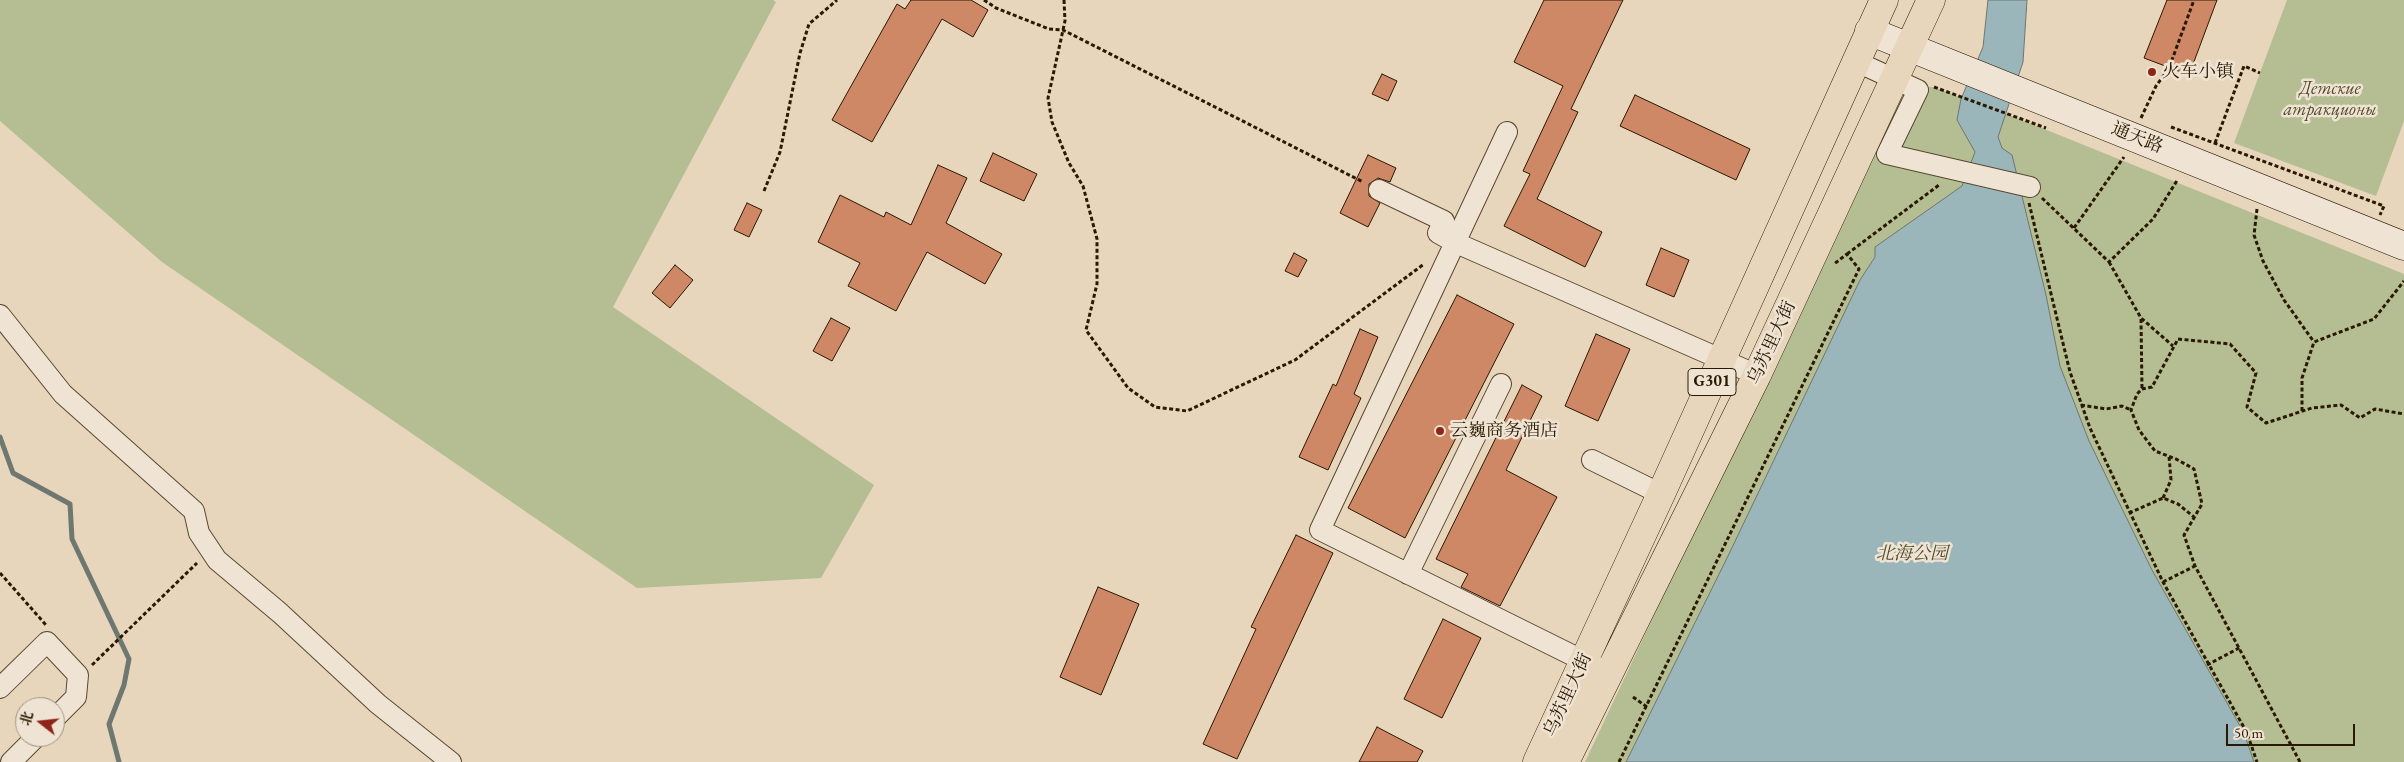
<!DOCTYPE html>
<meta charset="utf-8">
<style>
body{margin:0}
#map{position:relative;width:2404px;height:762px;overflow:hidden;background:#e7d6bc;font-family:"EB Garamond","Noto Serif SC",serif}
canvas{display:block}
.north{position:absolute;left:15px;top:697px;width:50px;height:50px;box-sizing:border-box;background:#efe4d3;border:1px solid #a0927f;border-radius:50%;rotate:286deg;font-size:14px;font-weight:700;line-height:20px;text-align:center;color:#2a1800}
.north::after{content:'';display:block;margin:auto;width:18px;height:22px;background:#8f2418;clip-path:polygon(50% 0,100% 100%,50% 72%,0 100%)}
.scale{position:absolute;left:2226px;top:724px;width:129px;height:22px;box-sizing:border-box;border:2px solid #2a1800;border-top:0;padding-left:6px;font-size:15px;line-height:18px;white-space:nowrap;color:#2a1800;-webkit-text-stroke:4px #efe4d3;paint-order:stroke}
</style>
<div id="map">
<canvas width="2404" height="762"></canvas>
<div class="north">北</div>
<div class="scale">50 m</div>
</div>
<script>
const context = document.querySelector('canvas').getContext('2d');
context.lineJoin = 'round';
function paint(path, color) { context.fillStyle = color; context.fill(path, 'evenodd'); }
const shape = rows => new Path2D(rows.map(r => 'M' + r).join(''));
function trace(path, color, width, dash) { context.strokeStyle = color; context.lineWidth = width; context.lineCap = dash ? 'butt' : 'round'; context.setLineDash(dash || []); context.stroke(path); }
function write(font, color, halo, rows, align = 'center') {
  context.font = font + ' "EB Garamond","Noto Serif SC",serif'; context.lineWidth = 5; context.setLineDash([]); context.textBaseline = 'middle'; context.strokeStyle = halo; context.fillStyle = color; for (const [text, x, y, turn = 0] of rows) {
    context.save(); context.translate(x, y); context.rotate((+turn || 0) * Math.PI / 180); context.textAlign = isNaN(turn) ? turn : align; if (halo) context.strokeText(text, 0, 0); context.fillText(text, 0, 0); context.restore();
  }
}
paint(shape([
 [0,0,773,0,776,2,613,307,874,485,821,578,637,588,162,262,0,121],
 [2287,0,2404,0,2404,121,2376,196,2234,143],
 [1921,87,1933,87,2007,114,2404,274,2404,762,1585,762,1889,116,1899,100,1908,92]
]), '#b4be92');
const water = shape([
 [1988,0,2027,0,2023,62,1998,137,2002,148,2012,155,2046,295,2060,366,2089,441,2152,570,2244,733,2254,762,1626,762,1728,556,1860,280,1875,257,1875,247,1962,186,1975,152,1957,120,1961,99,1983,47,1988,0]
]);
paint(water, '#9bb6bb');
trace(water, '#6e7770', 1);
trace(shape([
 [0,437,13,473,70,504,72,539,129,659,124,685,109,724,119,762]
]), '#6e7770', 5);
const building = shape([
 [911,0,971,0,988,10,973,37,942,19,872,142,832,120,897,4,905,9,911,0],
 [1544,0,1623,0,1571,109,1578,112,1537,199,1602,232,1585,267,1504,226,1530,174,1523,171,1563,86,1514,62,1544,0],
 [2167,0,2217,0,2189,75,2144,58,2167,0],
 [1382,74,1397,81,1388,101,1372,94,1382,74],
 [1635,95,1750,149,1736,180,1620,126,1635,95],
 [993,153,1037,174,1024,201,980,181,993,153],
 [1368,155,1396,168,1390,182,1378,178,1369,184,1369,196,1380,203,1368,227,1340,213,1368,155],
 [938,165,967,178,946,223,1002,254,985,284,927,252,896,311,848,286,860,263,818,242,840,195,884,217,886,212,911,225,938,165],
 [747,203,762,210,749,237,734,230,747,203],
 [1661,248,1689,260,1674,297,1646,285,1661,248],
 [1294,253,1307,260,1298,277,1285,271,1294,253],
 [675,265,693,280,670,308,652,293,675,265],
 [1457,295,1514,324,1405,538,1348,508,1457,295],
 [831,318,850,328,832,361,813,351,831,318],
 [1360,329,1378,337,1354,394,1361,398,1328,470,1299,457,1333,384,1336,386,1360,329],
 [1596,334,1630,349,1598,421,1565,406,1596,334],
 [1522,385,1542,396,1506,470,1557,497,1500,606,1461,587,1468,574,1436,559,1522,385],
 [1296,535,1333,553,1237,759,1203,744,1256,629,1251,627,1296,535],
 [1098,587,1139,604,1101,695,1060,677,1098,587],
 [1443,619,1481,638,1442,718,1404,699,1443,619],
 [1377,727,1423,751,1417,762,1359,762,1377,727]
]);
paint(building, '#ce8866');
trace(building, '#2a1800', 1);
const street = shape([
 [1855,61,1918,90,1887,154,2030,187],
 [1507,132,1320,530,1596,667],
 [1379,190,1444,221,1438,233,1454,242,1757,375],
 [0,315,63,394,194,511,199,533,217,560,280,613,378,704,451,762],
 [1592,460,1661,494],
 [1408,574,1501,384],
 [0,688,47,642,78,675,76,697,55,718],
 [11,762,36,737]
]);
const secondary = shape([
 [1869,31,2404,246]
]);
const highway = shape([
 [1537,762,1661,494,1884,0],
 [1565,762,1757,375,1931,0]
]);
trace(street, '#59482f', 22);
trace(secondary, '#2a1800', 29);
trace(highway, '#2a1800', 29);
trace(shape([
 [984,0,996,8,1049,29,1063,30,1363,182],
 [1064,0,1065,21,1048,98,1052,122,1069,163,1083,186,1097,239,1097,284,1086,330,1128,388,1155,407,1187,411,1295,360,1424,264],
 [1934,87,2046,128],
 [2141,118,2156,86,2169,68,2194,0],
 [2171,127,2384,206,2380,215],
 [2215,143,2244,66,2260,73],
 [764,191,780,152,800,53,809,24,837,0],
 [2042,198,2109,262,2153,219,2178,179],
 [2029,203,2070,372,2090,428,2163,582,2247,733,2257,762],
 [2257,209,2254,235,2263,261,2284,300,2314,342],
 [2074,228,2124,157],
 [1847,254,1939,185],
 [2109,262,2141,318,2173,346],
 [2141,319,2142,389],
 [2081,405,2106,409,2122,406,2131,410],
 [2302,411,2302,378,2314,342,2374,319,2404,281],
 [2163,498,2171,480,2169,456],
 [2129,513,2163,498,2178,504,2194,517],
 [0,573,46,625],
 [2163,582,2195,566],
 [92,665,197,563],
 [2207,665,2241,647],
 [1633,697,1647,707],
 [1619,762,1859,269,1847,254,1834,264],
 [2300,762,2195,566,2184,535,2202,504,2194,469,2176,459,2155,451,2139,430,2131,410,2137,394,2142,389,2152,387,2178,339,2230,344,2256,373,2247,407,2266,423,2312,408,2341,405,2360,418,2375,409,2404,414]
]), '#2a1800', 3, [4, 2.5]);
trace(street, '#efe4d3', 20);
trace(secondary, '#efe4d3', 28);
trace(highway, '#e7d6bc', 28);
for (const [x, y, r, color] of [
 [2152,72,5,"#8f2418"],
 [1440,431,5,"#8f2418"]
]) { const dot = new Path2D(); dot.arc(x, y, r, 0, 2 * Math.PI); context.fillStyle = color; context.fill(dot); trace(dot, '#efe4d3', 2); }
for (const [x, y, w] of [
 [1712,382,48]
]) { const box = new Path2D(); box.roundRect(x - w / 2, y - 13.5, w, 27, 4); context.fillStyle = '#efe4d3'; context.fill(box); trace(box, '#2a1800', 1); }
write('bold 16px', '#2a1800', null, [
 ["G301",1712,382]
]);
write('18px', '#2a1800', '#efe4d3', [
 ["火车小镇",2162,72],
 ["云巍商务酒店",1450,431]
], 'left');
write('italic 18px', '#534a2c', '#efe4d3', [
 ["Детские",2330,89],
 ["атракционы",2330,110],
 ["北海公园",1912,554]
]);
write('18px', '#2a1800', '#efe4d3', [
 ["通天路",2137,138,22],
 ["乌苏里大街",1772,343,-65],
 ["乌苏里大街",1568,695,-65]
]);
</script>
